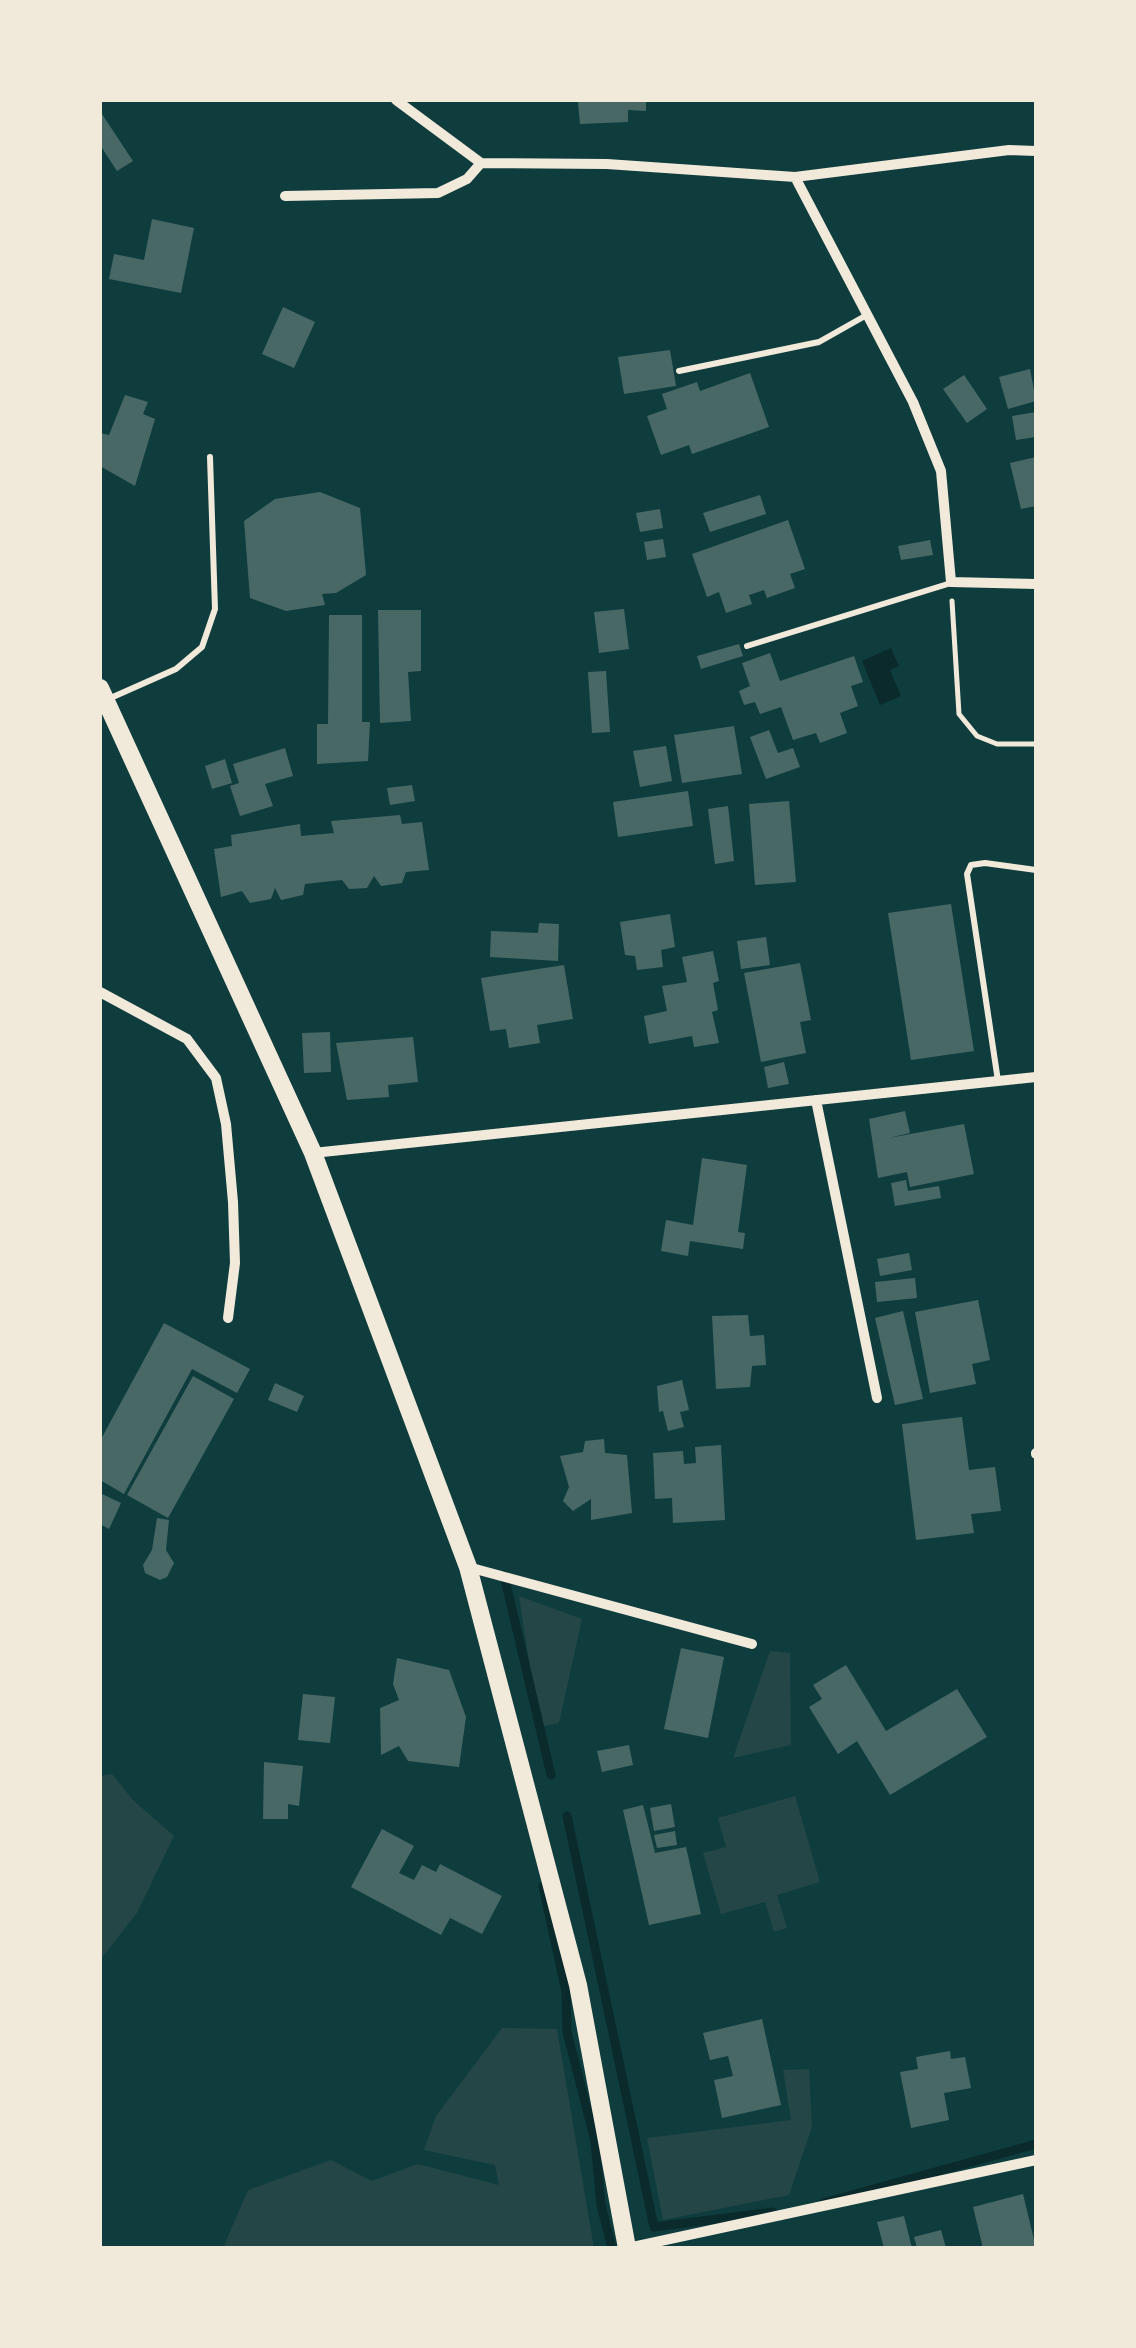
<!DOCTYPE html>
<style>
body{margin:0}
#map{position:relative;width:1136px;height:2348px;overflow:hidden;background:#0f3d3e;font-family:Commissioner,sans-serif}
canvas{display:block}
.frame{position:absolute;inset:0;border:102px solid #f1e9da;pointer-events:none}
</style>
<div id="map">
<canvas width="1136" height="2348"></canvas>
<div class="frame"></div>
</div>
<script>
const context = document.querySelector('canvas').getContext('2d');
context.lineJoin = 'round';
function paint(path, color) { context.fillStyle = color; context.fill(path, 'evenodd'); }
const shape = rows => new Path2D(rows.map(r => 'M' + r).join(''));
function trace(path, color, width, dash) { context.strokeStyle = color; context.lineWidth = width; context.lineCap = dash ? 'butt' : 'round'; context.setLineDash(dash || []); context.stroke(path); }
paint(shape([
 [519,1596,582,1619,559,1723,539,1727],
 [770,1651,790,1653,791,1745,733,1758],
 [112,1774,133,1800,174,1836,137,1913,100,1960,100,1776],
 [795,1796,820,1882,777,1895,787,1928,774,1932,765,1902,721,1914,703,1853,726,1847,718,1818],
 [502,2028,557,2029,594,2248,223,2248,248,2190,331,2160,372,2181,418,2164,499,2185,495,2165,424,2150,436,2116],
 [809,2069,812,2127,789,2195,663,2220,647,2138,791,2120,783,2070]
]), '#244646');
paint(shape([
 [891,648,899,666,890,670,901,696,880,705,862,661]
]), '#0a2a2b');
trace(shape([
 [504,1575,551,1775],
 [567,1816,654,2227,773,2212],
 [543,1886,566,1992,567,2032,595,2141,601,2205,612,2248],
 [823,2203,1036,2144]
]), '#0a2a2b', 9);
paint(shape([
 [646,100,646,111,628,110,628,122,580,124,578,102],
 [100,111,133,161,117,171,100,145],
 [152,219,194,228,181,293,109,279,114,254,144,260],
 [283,307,315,322,294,368,262,354],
 [670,350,676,386,624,394,618,357],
 [1030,369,1036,401,1008,409,999,377],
 [750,373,769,427,692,454,689,445,661,455,647,416,667,409,662,394,697,382,700,391],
 [964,375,987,409,967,423,943,389],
 [125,395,148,402,143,414,155,419,135,486,100,466,100,433,109,435],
 [1036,412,1036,437,1016,440,1012,416],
 [1036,457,1036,506,1021,509,1010,463],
 [320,492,360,508,366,575,336,593,322,594,325,605,286,611,250,598,244,521,275,499],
 [760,495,766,514,710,532,703,513],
 [660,509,663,528,640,532,636,513],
 [788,520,805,569,790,574,795,588,767,598,764,590,749,595,752,604,726,613,719,592,707,597,692,554],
 [663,539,666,557,647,560,644,542],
 [930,540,933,555,901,560,898,546],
 [624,609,629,649,599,653,594,612],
 [378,610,421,610,421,671,408,672,411,721,380,723],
 [329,615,362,615,362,722,370,722,368,761,317,764,317,724,328,724],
 [739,644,743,656,701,669,697,656],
 [770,653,780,681,854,656,863,682,851,686,858,706,840,713,847,733,820,743,816,733,793,740,781,707,760,714,755,702,744,705,739,691,750,686,742,663],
 [606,671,610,732,592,733,588,672],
 [734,726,742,774,682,783,674,735],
 [769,730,778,753,793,748,800,767,766,779,750,737],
 [666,746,672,781,640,787,633,751],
 [285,748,293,776,265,784,273,806,240,816,230,786,239,783,233,764],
 [225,759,232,783,212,789,205,766],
 [412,785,415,801,390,805,387,788],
 [688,791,693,826,618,837,613,802],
 [789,801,796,882,755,885,749,804],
 [728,806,734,861,715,864,708,809],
 [400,815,402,824,422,822,429,870,406,872,402,883,381,886,374,876,367,888,349,889,342,880,305,884,303,895,281,900,275,888,271,899,250,903,242,891,221,897,214,849,232,846,231,835,300,824,301,836,334,833,331,821],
 [951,904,974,1051,911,1060,888,913],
 [670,914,675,947,661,950,663,967,637,970,635,956,625,955,620,922],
 [539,923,559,924,558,961,490,957,491,931,538,933],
 [766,937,770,965,741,969,737,941],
 [713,951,719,981,713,983,718,1010,712,1012,719,1043,694,1047,692,1036,649,1044,644,1016,667,1011,662,986,687,982,682,957],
 [800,963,811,1020,800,1022,806,1053,761,1062,744,973],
 [564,965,573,1019,537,1025,540,1043,509,1048,506,1029,490,1031,481,978],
 [330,1032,331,1072,304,1073,302,1033],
 [413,1037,418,1082,388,1085,389,1097,347,1100,336,1043],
 [784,1062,789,1084,768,1088,764,1067],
 [905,1111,910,1133,889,1138,964,1124,974,1174,910,1187,907,1172,878,1178,869,1119],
 [702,1158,747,1165,738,1232,745,1233,743,1249,690,1241,688,1256,661,1251,666,1220,693,1225],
 [906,1180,908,1191,939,1186,941,1198,895,1206,891,1183],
 [909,1253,912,1270,880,1276,877,1259],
 [915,1278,917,1298,877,1302,875,1282],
 [978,1300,990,1360,972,1364,976,1384,930,1393,915,1312],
 [903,1311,923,1399,895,1405,875,1318],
 [748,1315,750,1336,764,1335,766,1365,752,1366,750,1387,716,1389,712,1316],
 [164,1323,250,1369,237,1393,192,1369,124,1494,100,1480,100,1441],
 [193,1376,234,1399,168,1518,127,1495],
 [682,1380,689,1410,680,1412,684,1427,668,1431,663,1411,659,1412,657,1386],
 [275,1383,304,1396,297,1412,268,1400],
 [962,1417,969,1470,995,1467,1001,1511,971,1514,974,1533,916,1540,902,1424],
 [604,1439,605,1453,627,1455,632,1513,591,1520,591,1499,573,1511,563,1501,569,1487,560,1456,583,1452,585,1441],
 [721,1445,725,1520,673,1523,672,1498,655,1499,653,1453,683,1451,684,1464,696,1463,695,1447],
 [100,1493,121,1503,109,1529,100,1524],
 [157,1518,169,1520,166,1550,174,1563,167,1577,160,1580,145,1573,143,1565,152,1550],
 [681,1648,724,1657,708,1738,664,1729],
 [397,1658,449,1670,466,1717,459,1767,408,1761,399,1746,381,1755,380,1708,399,1700,393,1684],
 [846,1665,886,1731,957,1689,987,1737,890,1795,857,1741,838,1754,809,1707,822,1699,813,1685],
 [303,1694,335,1697,330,1743,298,1740],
 [629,1745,633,1765,602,1772,597,1751],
 [264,1762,303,1766,299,1806,288,1804,288,1819,263,1819],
 [671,1804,675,1827,654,1831,650,1808],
 [643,1805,655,1853,686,1847,701,1914,649,1925,623,1810],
 [382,1829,414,1846,399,1873,414,1880,422,1865,436,1872,440,1864,502,1896,482,1934,450,1918,441,1935,351,1887],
 [675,1831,677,1845,657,1848,654,1835],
 [762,2019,781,2105,722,2118,714,2080,733,2076,728,2056,710,2060,703,2033],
 [950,2051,951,2059,965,2057,971,2088,944,2093,949,2120,911,2128,900,2072,918,2069,916,2057],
 [1023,2194,1036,2248,983,2248,973,2207],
 [904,2216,912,2248,884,2248,877,2222],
 [941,2230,946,2248,917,2248,914,2237]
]), '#486865');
trace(shape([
 [952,601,959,714,977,736,997,744,1036,744]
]), '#f1e9da', 5);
trace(shape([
 [679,371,819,342,865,316],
 [747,646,951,583],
 [106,700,176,669,202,647,215,609,210,457],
 [998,1081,967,874,971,865,985,863,1036,870]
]), '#f1e9da', 6);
trace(shape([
 [396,100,481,163],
 [481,163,607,164,795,177,913,402,941,471,951,582,1036,584],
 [795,177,1009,150,1036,151],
 [285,196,438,193,467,179,481,163],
 [100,992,187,1039,216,1078,226,1124,233,1202,235,1263,228,1318],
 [816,1100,877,1398],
 [313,1153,1036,1077],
 [1036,1453,1036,1454],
 [468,1567,752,1644],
 [628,2248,1036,2160]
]), '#f1e9da', 10);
trace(shape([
 [100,688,313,1153,468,1567,578,1985,627,2248]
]), '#f1e9da', 18);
</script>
